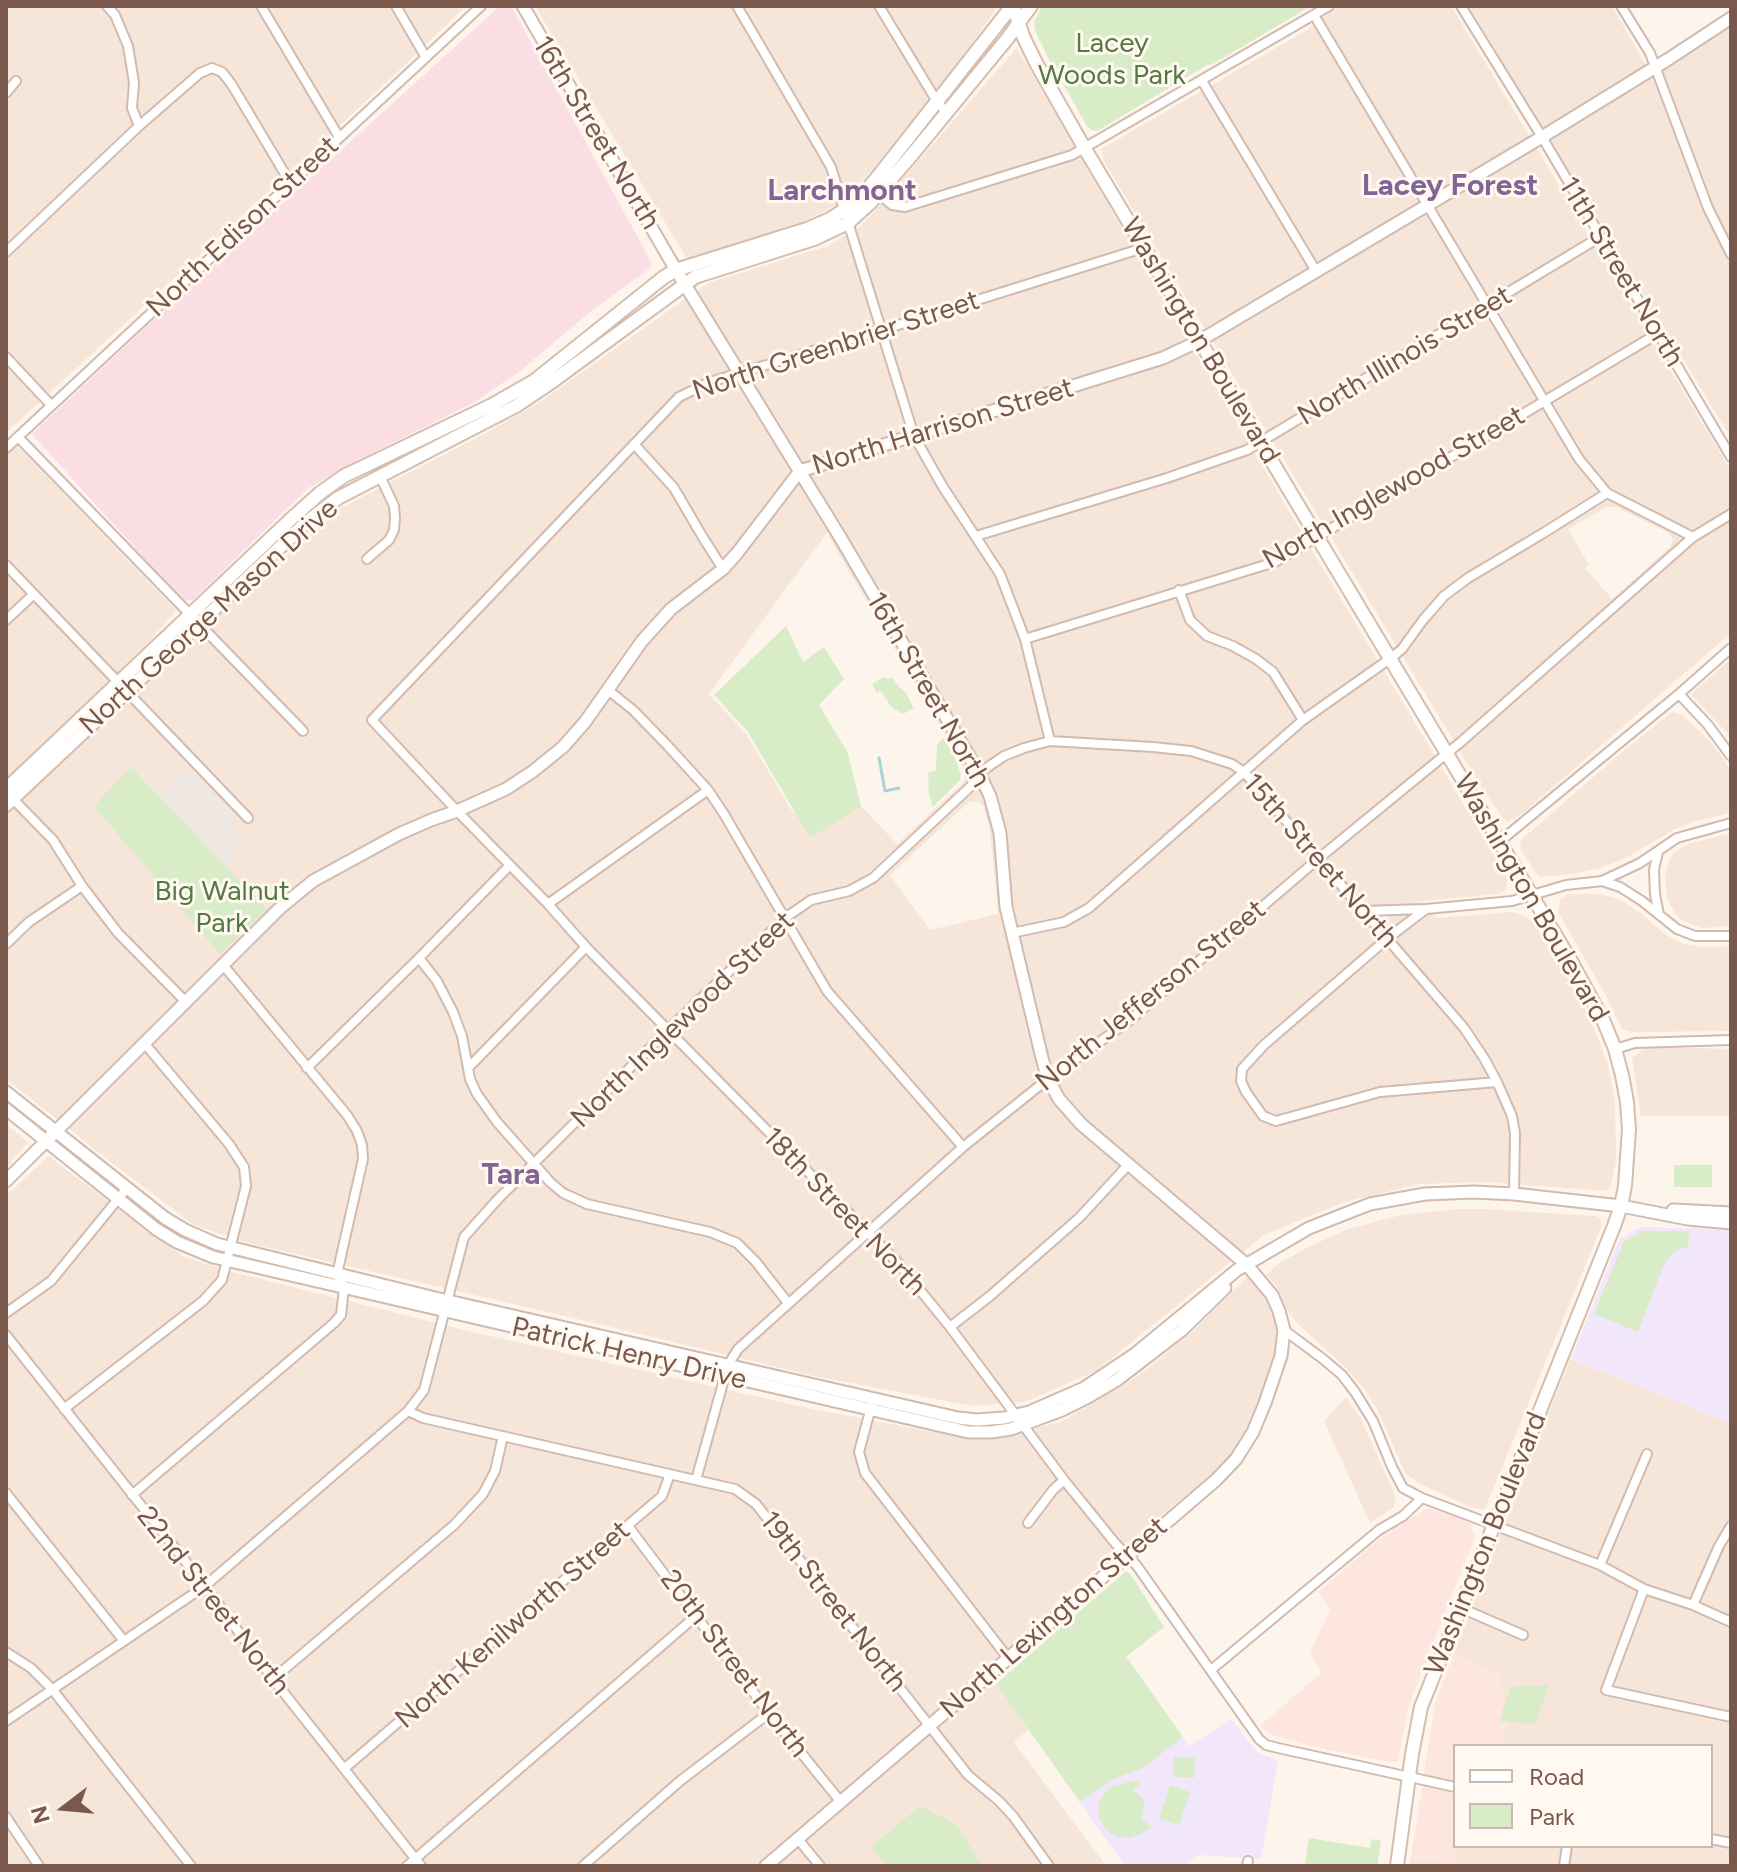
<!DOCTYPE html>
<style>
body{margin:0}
#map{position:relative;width:1737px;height:1872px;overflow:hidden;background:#fdf5eb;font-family:Figtree,sans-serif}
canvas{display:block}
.frame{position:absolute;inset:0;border:8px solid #7a594c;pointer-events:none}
.legend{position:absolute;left:1453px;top:1744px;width:260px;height:104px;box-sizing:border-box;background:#fff9f2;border:2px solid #cab9b0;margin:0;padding:10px 14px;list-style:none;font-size:24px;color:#7a594c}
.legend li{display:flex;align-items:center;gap:16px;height:40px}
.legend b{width:40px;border:2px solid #cab9b0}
.north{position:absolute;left:24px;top:1768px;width:80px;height:80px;-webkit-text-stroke:6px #fff9f2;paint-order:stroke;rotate:254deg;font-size:22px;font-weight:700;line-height:32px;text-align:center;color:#7a594c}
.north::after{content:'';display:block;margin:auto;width:28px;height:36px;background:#7a594c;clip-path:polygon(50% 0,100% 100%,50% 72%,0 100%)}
</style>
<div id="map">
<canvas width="1737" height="1872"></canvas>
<div class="frame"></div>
<ul class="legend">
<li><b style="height:10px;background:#fff"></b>Road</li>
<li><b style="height:22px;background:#d9ecc8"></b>Park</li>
</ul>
<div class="north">N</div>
</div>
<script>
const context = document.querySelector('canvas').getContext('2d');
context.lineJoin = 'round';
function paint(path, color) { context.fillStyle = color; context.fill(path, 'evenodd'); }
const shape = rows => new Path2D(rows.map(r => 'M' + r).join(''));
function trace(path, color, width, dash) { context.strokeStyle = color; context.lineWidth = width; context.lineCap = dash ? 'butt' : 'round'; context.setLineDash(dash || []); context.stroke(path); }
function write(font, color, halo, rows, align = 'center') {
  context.font = font + ' Figtree,sans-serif'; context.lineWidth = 6; context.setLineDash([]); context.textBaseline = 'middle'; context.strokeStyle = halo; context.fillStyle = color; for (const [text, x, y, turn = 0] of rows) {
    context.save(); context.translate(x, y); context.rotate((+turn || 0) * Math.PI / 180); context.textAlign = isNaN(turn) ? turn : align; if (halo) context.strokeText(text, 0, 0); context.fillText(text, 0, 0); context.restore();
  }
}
paint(shape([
 [6,6,466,6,388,81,6,433],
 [535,6,998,6,967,51,874,169,835,206,805,221,687,259],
 [1338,6,1451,6,1731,471,1731,633,1523,813,1508,822,1503,818,1484,791,1105,163,1101,149,1307,30],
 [1607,507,1616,507,1667,532,1673,540,1670,547,1612,599,1585,568,1589,565,1568,529],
 [1469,6,1612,6,1653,78,1731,24,1731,438],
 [1017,48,1300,530,1508,879,1505,891,1497,894,1414,902,1438,918,1512,912,1520,914,1530,919,1535,924,1579,997,1592,1023,1607,1062,1615,1100,1616,1163,1610,1187,1606,1191,1483,1182,1420,1184,1344,1202,1264,1235,1096,1371,1025,1402,973,1406,814,1376,561,1315,248,1243,194,1225,117,1167,6,1079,6,813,184,645,341,508,486,433,540,402,708,283,828,246,862,225],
 [828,531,830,533,829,537,955,752,965,772,965,779,963,783,897,844,832,775,793,813,746,734,709,694],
 [977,801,983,806,990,830,998,914,930,930,890,875,969,802],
 [6,434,176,610,149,642,6,779],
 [1731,659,1731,737,1692,696,1692,693],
 [1672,712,1680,714,1687,719,1712,744,1723,758,1731,772,1731,813,1693,822,1675,829,1624,859,1600,868,1573,874,1539,877,1521,850,1520,841,1614,759],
 [1731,833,1731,926,1702,928,1683,921,1675,914,1667,897,1665,873,1670,858,1674,853,1688,844],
 [1568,894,1601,894,1621,900,1639,912,1666,935,1684,944,1704,947,1731,946,1731,1031,1632,1032,1622,1029,1606,996,1558,912,1560,900],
 [1646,1047,1731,1049,1731,1116,1641,1116,1632,1058],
 [6,1124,28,1142,6,1168],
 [48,1156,183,1256,233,1272,477,1333,803,1407,948,1435,1008,1435,1061,1422,1137,1377,1190,1334,1249,1275,1272,1303,1279,1343,1262,1393,1237,1449,1207,1478,1055,1603,1061,1613,989,1676,1031,1727,1014,1742,1106,1866,6,1866,6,1196],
 [1458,1209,1483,1209,1596,1216,1600,1218,1602,1225,1485,1509,1482,1509,1474,1508,1422,1485,1405,1473,1378,1411,1366,1391,1346,1368,1297,1323,1287,1310,1277,1287,1267,1275,1275,1266,1306,1248,1348,1229,1401,1215],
 [1570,1359,1643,1387,1731,1424,1731,1866,1409,1866,1411,1857,1453,1863,1455,1846,1711,1846,1711,1746,1502,1746,1506,1722,1500,1675,1454,1653],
 [1346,1397,1361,1419,1396,1497,1394,1507,1370,1523,1324,1421]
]), '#f5e6d9');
paint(shape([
 [1429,1508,1456,1517,1473,1525,1471,1528,1475,1537,1409,1705,1398,1760,1395,1762,1384,1761,1311,1746,1268,1734,1260,1726,1322,1672,1310,1653,1330,1609,1318,1592,1378,1540,1423,1510],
 [1454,1653,1500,1675,1506,1722,1502,1746,1455,1746,1455,1846,1453,1863,1411,1857,1435,1703]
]), '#fde6df');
paint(shape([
 [189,768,233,815,234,824,241,832,227,867,160,797]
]), '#efe8e3');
paint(shape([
 [1641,1227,1731,1230,1731,1424,1643,1387,1571,1359,1620,1238],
 [1126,1656,1189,1746,1231,1719,1256,1751,1278,1761,1261,1859,1198,1855,1183,1866,1125,1866,996,1684]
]), '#f2e7fa');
paint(shape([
 [500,6,511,6,647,254,652,267,590,312,519,372,475,402,358,460,307,489,193,600,182,600,32,434,147,326]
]), '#fbdee3');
paint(shape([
 [1042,6,1311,6,1213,64,1207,65,1097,131,1092,130,1087,126,1047,56,1035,30,1034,22],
 [786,626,803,662,824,647,844,679,819,705,848,753,861,806,810,838,748,732,714,695],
 [884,677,889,679,892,677,899,687,906,693,914,708,903,714,891,707,881,691,877,693,872,684],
 [944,738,956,761,961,775,960,780,933,807,929,796,928,773,936,770,937,744],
 [131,767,267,910,220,954,94,806],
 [1674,1165,1712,1165,1712,1187,1674,1187],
 [1643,1231,1690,1231,1687,1248,1679,1249,1673,1253,1664,1264,1638,1332,1594,1314,1624,1241],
 [1125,1572,1130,1573,1164,1627,1126,1657,1183,1737,1141,1769,1113,1779,1080,1802,996,1684],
 [1549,1685,1535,1724,1499,1721,1511,1687],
 [1174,1757,1195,1758,1194,1778,1173,1777],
 [1136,1780,1140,1784,1133,1790,1143,1799,1144,1806,1142,1818,1152,1828,1138,1835,1129,1838,1120,1837,1111,1834,1104,1827,1100,1819,1098,1810,1100,1801,1105,1793,1111,1787],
 [1170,1785,1190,1792,1179,1825,1159,1819],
 [920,1806,956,1824,982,1866,888,1866,871,1847],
 [1309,1838,1370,1848,1372,1839,1381,1841,1377,1866,1318,1866,1305,1864]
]), '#d9ecc8');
trace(shape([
 [879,758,885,791,899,788]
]), '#a4d5da', 3);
const minor = shape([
 [107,6,115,15,128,46,134,83,132,108,139,126],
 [261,6,339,137],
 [396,6,425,56],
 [737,6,831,167,914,436,943,487,1000,574,1025,639,1050,741],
 [879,6,933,95,946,113],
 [1461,6,1542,137,1731,457],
 [1621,6,1650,53,1708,208,1731,254],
 [1314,15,1579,459,1607,493,1693,537],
 [1202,81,1316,271],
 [6,93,16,81],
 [876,191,892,205,905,207,1072,155,1329,6],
 [1143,248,882,330,710,382,679,397,372,720,457,811,548,904,586,947,898,1263,950,1327,1064,1480,1115,1543,1137,1566,1259,1739,1266,1745,1278,1748,1455,1787],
 [6,252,139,126,200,73,212,68,222,72,232,85,291,184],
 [6,357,51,405],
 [18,437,303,731],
 [634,444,674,488,702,536,723,569],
 [6,448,481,6],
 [976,536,1167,478,1247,450,1600,237],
 [367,559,389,540,394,530,395,518,394,506,380,476],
 [6,565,248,818],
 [1179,590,1190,620,1207,636,1233,646,1256,659,1273,672,1303,720],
 [6,620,34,594],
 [1025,639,1275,562,1657,334],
 [608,690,633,710,667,745,708,790,724,814,827,991,963,1147],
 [1679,694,1708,725,1731,756],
 [9,795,53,840,82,886,118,933,186,1002],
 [1499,842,1679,694,1731,648],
 [1658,852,1654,870,1655,895,1659,914],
 [1602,881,1640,863,1677,838,1731,823],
 [548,904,708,790],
 [1364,911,1425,909],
 [1012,933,1064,922,1089,908,1303,720,1391,658,1402,649,1423,620,1444,596,1468,578,1545,532,1607,493],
 [6,944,29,922,82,886],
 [419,958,437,981,453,1012,462,1036,470,1079,477,1094,497,1122,550,1182,563,1193,587,1204,710,1232,737,1243,756,1262,788,1303],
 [1615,1049,1635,1043,1731,1040],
 [469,1067,586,947],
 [307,1068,419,958,509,866],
 [1497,1082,1380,1092,1276,1121,1263,1116,1246,1092,1241,1081,1242,1069,1264,1045,1388,938,1426,909,1512,901,1566,885,1602,881,1620,887,1642,901,1677,929,1695,936,1731,936],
 [6,1313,51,1281,127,1188],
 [950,1327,990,1296,1079,1218,1129,1164],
 [1284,1330,1323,1359,1342,1375,1355,1392,1373,1421,1392,1467,1403,1488,1422,1498],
 [6,1335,205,1586,273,1679,421,1866],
 [871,1407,859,1452,865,1473,1008,1658],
 [64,1409,203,1301,222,1280,246,1186,244,1167,229,1144,145,1044],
 [408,1411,423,1418,735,1489,756,1504,968,1775,999,1801,1013,1816,1049,1866],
 [696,1480,728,1365,738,1349,963,1147,1048,1079,1130,1020,1318,859,1462,741,1693,537,1731,514],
 [6,1493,124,1641],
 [132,1495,334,1323,341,1315,344,1288,337,1274,363,1159,362,1145,357,1131,347,1115,224,966],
 [1028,1523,1053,1490,1064,1480],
 [628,1526,769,1713,840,1801],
 [1600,1565,1647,1454],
 [1644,1589,1606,1690,1731,1717],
 [1693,1605,1719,1546,1731,1526],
 [1461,1608,1523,1635],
 [6,1652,31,1668,52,1689,191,1866],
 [1211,1670,1379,1530,1403,1516,1422,1498,1600,1565,1644,1589,1693,1605,1731,1622],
 [273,1679,454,1525,483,1494,495,1471,503,1436],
 [6,1721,205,1586,408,1411,424,1390,464,1237,498,1199,668,1030,785,918,811,900,849,891,873,878,971,786,979,773,1004,756,1024,748,1050,741,1153,747,1191,751,1232,764,1244,772,1464,1028,1484,1058,1497,1082,1512,1116,1515,1133,1514,1194],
 [345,1768,662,1496,670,1474],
 [6,1817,39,1866],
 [798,1839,820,1866],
 [1711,1839,1731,1843],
 [407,1866,696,1616],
 [583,1866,680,1781,769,1713],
 [1247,1866,1248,1861],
 [1564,1866,1567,1846]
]);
const tertiary = shape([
 [523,6,676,270,840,537,979,773,990,796,1000,833,1006,907,1042,1058,1048,1079,1059,1099,1081,1124,1247,1265,1272,1295,1279,1311,1284,1330,1281,1356,1265,1403,1253,1432,1236,1459,1216,1480,766,1866],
 [6,1092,165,1218,185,1230,217,1244,435,1298,958,1418,977,1420,1004,1418,1029,1412,1084,1388,1135,1354,1237,1270,1309,1228,1370,1204,1425,1194,1474,1192,1514,1194,1621,1206,1688,1219,1731,1223],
 [6,1109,156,1229,177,1242,213,1257,968,1432,991,1432,1011,1429,1062,1410,1088,1397,1117,1380,1182,1330,1225,1288],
 [6,1181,280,908,313,881,399,834,431,820,457,811,506,789,532,772,563,747,585,722,642,641,671,609,723,569,738,552,800,471,1163,358,1199,341,1542,137,1667,60,1731,18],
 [1673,1210,1731,1213]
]);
const secondary = shape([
 [1013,6,1023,36,1036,63,1085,149,1571,961,1604,1022,1615,1049,1622,1075,1627,1102,1629,1129,1625,1186,1621,1206,1614,1226,1421,1707,1412,1754,1397,1866],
 [6,789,291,519,320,493,344,476,492,405,534,381,664,277,676,270,807,229,830,219,844,210,863,194,876,179,1012,6],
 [6,805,307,522,338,498,516,406,553,381,695,277,814,239,848,223,870,203,911,156,1007,39,1031,6]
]);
trace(minor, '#d1bbaf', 12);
trace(tertiary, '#d1bbaf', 15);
trace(secondary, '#d6beaf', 16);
trace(minor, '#fff', 8);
trace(tertiary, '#fff', 11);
trace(secondary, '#fff', 12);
write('28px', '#557a41', '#fff9f2', [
 ["Lacey",1112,44],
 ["Woods Park",1112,76],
 ["Big Walnut",222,892],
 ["Park",222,924]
]);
write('28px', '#7a594c', '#fff9f2', [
 ["16th Street North",596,133,59],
 ["North Edison Street",243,227,-43],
 ["11th Street North",1621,272,59],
 ["Washington Boulevard",1200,341,59],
 ["North Greenbrier Street",836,346,-18],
 ["North Illinois Street",1405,356,-31],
 ["North Harrison Street",943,427,-17],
 ["North Inglewood Street",1394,488,-30],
 ["North George Mason Drive",209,617,-42],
 ["16th Street North",928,690,60],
 ["15th Street North",1320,861,49],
 ["Washington Boulevard",1531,898,60],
 ["North Jefferson Street",1151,996,-39],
 ["North Inglewood Street",683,1020,-44],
 ["18th Street North",844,1212,46],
 ["Patrick Henry Drive",629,1354,13],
 ["Washington Boulevard",1486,1544,-68],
 ["22nd Street North",213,1601,52],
 ["19th Street North",833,1602,52],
 ["North Lexington Street",1054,1618,-41],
 ["North Kenilworth Street",513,1625,-41],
 ["20th Street North",734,1664,53]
]);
write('bold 30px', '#826595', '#fff9f2', [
 ["Lacey Forest",1450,186],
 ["Larchmont",842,191],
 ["Tara",511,1175]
]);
</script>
